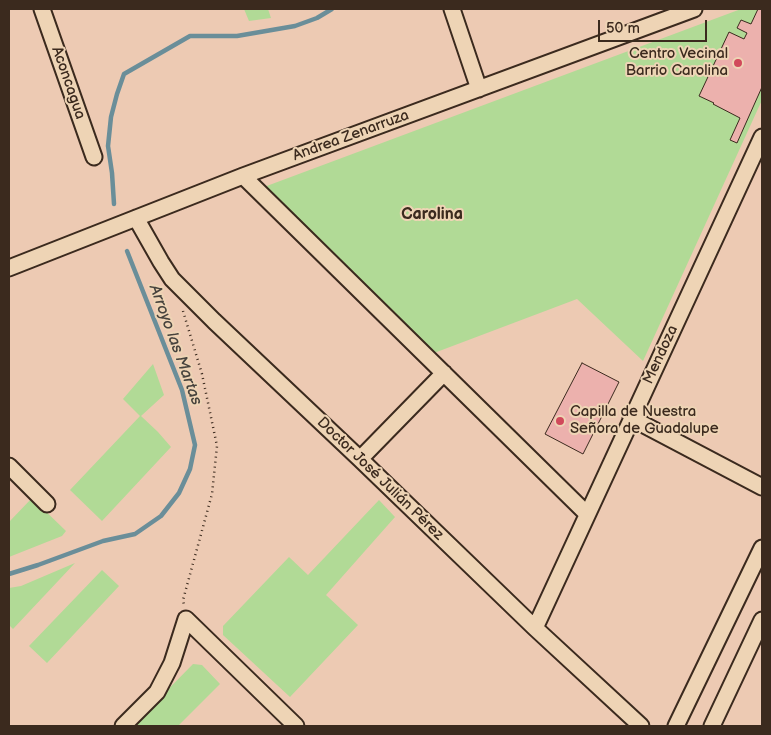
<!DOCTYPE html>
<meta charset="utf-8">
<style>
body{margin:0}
#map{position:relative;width:771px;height:735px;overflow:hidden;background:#edcab3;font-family:"Balsamiq Sans",sans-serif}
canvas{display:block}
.frame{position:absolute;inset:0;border:10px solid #3b2a1e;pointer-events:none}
.scale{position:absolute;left:598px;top:20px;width:109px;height:22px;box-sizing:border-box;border:2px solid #3b2a1e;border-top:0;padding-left:6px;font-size:15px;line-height:18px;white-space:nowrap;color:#3b2a1e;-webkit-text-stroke:4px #eed4b5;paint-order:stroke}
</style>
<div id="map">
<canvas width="771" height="735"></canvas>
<div class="frame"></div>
<div class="scale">50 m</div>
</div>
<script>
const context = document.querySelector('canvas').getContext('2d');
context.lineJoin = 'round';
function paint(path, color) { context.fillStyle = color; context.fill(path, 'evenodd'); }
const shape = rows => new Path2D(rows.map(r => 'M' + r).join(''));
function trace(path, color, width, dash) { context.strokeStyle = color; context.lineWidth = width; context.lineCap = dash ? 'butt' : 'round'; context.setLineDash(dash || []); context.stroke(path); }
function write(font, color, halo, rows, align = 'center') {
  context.font = font + ' "Balsamiq Sans",sans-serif'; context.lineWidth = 4; context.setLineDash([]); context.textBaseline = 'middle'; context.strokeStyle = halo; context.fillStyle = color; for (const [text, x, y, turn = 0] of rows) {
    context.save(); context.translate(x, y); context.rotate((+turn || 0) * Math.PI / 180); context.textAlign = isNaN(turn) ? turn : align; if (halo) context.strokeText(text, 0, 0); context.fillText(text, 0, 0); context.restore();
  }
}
paint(shape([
 [244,9,268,9,271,18,249,21],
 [741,9,762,9,762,100,643,361,577,299,434,353,264,187],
 [153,364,164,395,141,416,158,432,171,447,102,521,70,490,140,416,123,399],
 [32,498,66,531,62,536,9,557,9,522],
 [379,500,395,517,326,595,358,625,290,697,223,635,223,626,289,557,308,575],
 [75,563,13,629,9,625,9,588,21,586],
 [102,570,119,586,47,663,29,646],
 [193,664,202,665,220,684,178,726,132,726]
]), '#b1da96');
trace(shape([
 [114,204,112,173,108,146,111,117,117,94,124,74,190,36,237,36,295,26,317,18,332,9],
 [9,574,38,565,103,541,135,534,161,516,179,493,190,469,195,445,182,390,127,251]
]), '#6a8e99', 4.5);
const building = shape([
 [758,9,762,9,762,87,737,143,730,140,740,118,713,104,714,103,699,96,729,32,744,39,747,33,737,28,741,20,751,24,758,9],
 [582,363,619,382,583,454,545,434,582,363]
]);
paint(building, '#ecb1ad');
trace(building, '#3b2a1e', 1);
const minor = shape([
 [42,9,94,157],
 [452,9,479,89],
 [243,176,587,514],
 [136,218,161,262,172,279,214,321,360,459,535,628,641,726],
 [9,268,243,176,694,9],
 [631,418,762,487],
 [360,459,444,373],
 [9,466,47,504],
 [535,628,762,137],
 [123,726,157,692,172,663,186,619,296,726],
 [676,726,762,548],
 [712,726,762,620]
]);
trace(minor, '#3b2a1e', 19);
trace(shape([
 [183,311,202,374,217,446,212,494,183,600,184,605]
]), '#3b2a1e', 2.5, [1, 4]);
trace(minor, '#eed4b5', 15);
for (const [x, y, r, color] of [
 [738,63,5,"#d1495b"],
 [560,421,5,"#d1495b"]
]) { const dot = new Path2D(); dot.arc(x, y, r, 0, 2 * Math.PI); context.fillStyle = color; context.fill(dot); trace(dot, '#eed4b5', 2); }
write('15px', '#3b2a1e', '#eed4b5', [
 ["Centro Vecinal",728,54],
 ["Barrio Carolina",728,71],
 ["Capilla de Nuestra",570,412,"left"],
 ["Señora de Guadalupe",570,429,"left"]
], 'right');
write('15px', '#3b2a1e', '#eed4b5', [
 ["Aconcagua",68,83,71],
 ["Andrea Zenarruza",351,136,-20],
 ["Mendoza",661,355,-65],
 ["Doctor José Julián Pérez",380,479,44]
]);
write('bold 16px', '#3b2a1e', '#eed4b5', [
 ["Carolina",432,215]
]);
write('italic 16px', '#47433d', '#eed4b5', [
 ["Arroyo las Martas",175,345,70]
]);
</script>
